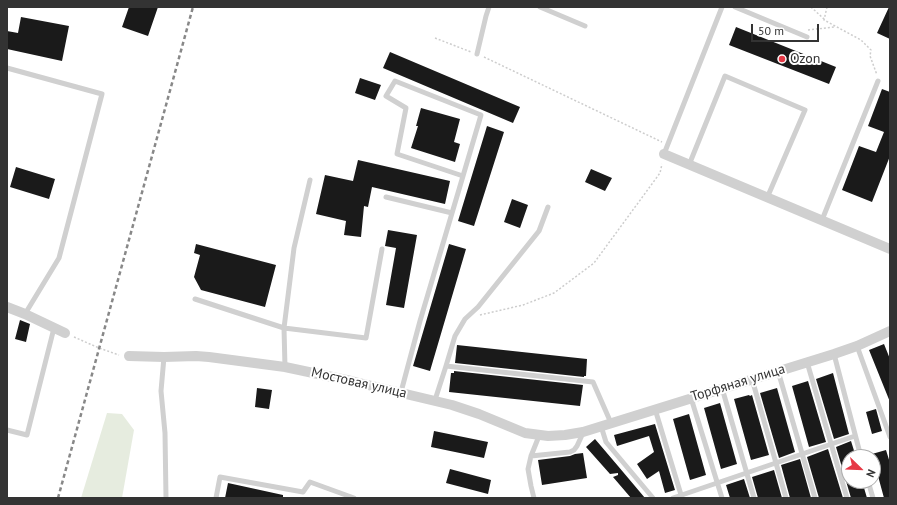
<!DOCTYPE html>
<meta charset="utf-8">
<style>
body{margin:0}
#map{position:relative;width:897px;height:505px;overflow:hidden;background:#fff;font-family:"PT Sans",sans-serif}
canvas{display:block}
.frame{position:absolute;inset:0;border:8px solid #333;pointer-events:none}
.north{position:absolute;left:841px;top:449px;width:40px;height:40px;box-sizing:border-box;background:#fff;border:1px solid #adadad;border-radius:50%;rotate:113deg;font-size:11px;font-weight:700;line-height:16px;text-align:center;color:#333}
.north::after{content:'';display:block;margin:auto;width:14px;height:18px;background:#e63946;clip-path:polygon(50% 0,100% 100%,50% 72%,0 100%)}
.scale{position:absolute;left:751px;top:24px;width:68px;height:18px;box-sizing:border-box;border:2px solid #333;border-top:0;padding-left:5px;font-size:12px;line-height:14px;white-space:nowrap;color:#333;-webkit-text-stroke:3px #fff;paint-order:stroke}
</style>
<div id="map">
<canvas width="897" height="505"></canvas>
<div class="frame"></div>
<div class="north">N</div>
<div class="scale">50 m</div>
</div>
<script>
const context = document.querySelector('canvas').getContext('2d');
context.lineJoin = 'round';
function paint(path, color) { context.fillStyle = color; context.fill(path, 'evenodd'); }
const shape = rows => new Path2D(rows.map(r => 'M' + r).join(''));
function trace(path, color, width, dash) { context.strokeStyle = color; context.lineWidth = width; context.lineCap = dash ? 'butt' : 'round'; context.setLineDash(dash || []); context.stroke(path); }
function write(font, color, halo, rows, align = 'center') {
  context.font = font + ' "PT Sans",sans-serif'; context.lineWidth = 4; context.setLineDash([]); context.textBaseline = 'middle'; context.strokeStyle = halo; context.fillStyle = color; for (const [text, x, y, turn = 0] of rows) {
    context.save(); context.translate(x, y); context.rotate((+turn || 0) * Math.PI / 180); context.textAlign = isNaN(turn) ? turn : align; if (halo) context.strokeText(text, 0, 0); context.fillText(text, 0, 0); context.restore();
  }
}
paint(shape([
 [107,413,122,414,134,430,122,498,81,498]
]), '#e6ecdf');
paint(shape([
 [129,7,158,7,148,36,122,27],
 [889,7,890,7,890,39,877,33],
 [21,17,69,26,62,61,7,49,7,31,18,33],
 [736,27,836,67,829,84,729,45],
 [390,52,520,107,513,123,383,68],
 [360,78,381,85,375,100,355,93],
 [882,89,890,92,890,156,872,202,842,190,859,146,876,152,884,132,868,126],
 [421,108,460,119,454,142,460,144,455,162,411,148,418,126,416,126],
 [487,126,504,132,474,226,458,221],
 [358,160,450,181,445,204,372,187,368,207,364,206,361,237,344,235,346,221,316,214,325,175,353,181],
 [16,167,55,179,49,199,10,187],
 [591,169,612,178,605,191,585,182],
 [512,199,528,205,520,228,504,222],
 [388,230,417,235,404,308,386,305,396,248,385,246],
 [196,244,276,265,265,307,201,290,194,277,200,255,194,253],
 [449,244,466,249,430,371,413,366],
 [20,320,30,324,26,342,15,339],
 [884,344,890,359,890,402,869,350],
 [457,345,587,359,586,376,584,376,584,377,455,363],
 [454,371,583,385,580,406,449,392,451,373,454,373],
 [833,373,849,434,834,439,816,379],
 [808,381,826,442,809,447,792,386],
 [257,388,272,390,269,409,255,407],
 [777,388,795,452,779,458,760,393],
 [749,395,750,396,752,395,769,455,751,460,734,399],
 [720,403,737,464,721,469,704,408],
 [876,409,882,431,872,434,866,412],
 [689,414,706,475,690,480,673,419],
 [655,424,675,490,665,493,659,471,647,479,637,464,654,452,649,436,617,446,614,435],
 [434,431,488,442,484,458,431,447],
 [595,439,618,466,645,498,631,498,613,477,618,475,618,473,610,474,586,447],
 [851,441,856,457,849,457,849,481,862,481,867,498,851,498,836,447],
 [828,449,843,498,819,498,807,457],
 [886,450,890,463,890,498,884,498,872,454],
 [583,453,587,478,542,485,538,460,570,456,575,454],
 [800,459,811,498,790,498,781,465],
 [450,469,491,480,488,494,446,483],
 [774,470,782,498,758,498,752,477],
 [744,479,750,498,730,498,726,485],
 [228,483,283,495,283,498,225,498]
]), '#1a1a1a');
trace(shape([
 [811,7,824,19],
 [827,7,824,20,861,40,871,50,870,56,877,75],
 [808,30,834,27],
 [435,38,471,52],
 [484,57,662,142],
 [480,315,523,305,554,293,594,263,660,173,662,164],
 [74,337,99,348,119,355]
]), '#cdcdcd', 1.5, [2, 2]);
trace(shape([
 [540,7,585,26],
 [735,7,807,37],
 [477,54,486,16,489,7],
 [7,68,102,94,59,258,25,314],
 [664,154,722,7],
 [689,165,725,76,805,110,767,198],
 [386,197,452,213],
 [822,220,878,81],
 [195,299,284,328,366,338,382,249],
 [857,346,890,437],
 [834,354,861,457],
 [164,357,161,391,165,433,166,498],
 [807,362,847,498],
 [446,366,593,382,611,423],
 [285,367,284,328,294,248,310,180],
 [778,371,815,498],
 [752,379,786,498],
 [722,388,754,498],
 [401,392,420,321,463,176,481,115,395,81,386,96,406,108,397,154,463,176],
 [691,398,722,498],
 [435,400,446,366,455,336,465,319,478,307,539,231,548,207],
 [655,409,682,498],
 [601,426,606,442,653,498],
 [7,430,27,435,54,328],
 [531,456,570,452,574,450,577,446,583,433],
 [868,481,873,498],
 [216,498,220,477,303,492,310,482,354,498],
 [534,498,531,486,528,469,531,456,539,436],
 [673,498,855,436]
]), '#d0d0d0', 5);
trace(shape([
 [664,154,890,249],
 [7,307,25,314,65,333],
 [129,356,164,357,196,356,209,357,285,367,351,381,452,405,479,414,525,433,548,436,565,435,583,432,834,354,857,346,890,331]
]), '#d0d0d0', 10);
trace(shape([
 [58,498,193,7]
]), '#888', 2.5, [4, 3]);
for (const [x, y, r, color] of [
 [782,59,4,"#e63946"]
]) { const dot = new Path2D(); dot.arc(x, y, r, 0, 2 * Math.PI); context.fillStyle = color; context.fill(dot); trace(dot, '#fff', 1.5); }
write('14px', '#333', '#fff', [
 ["Ozon",790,59]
], 'left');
write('14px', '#333', '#fff', [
 ["Мостовая улица",359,383,13],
 ["Торфяная улица",738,383,-17]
]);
</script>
